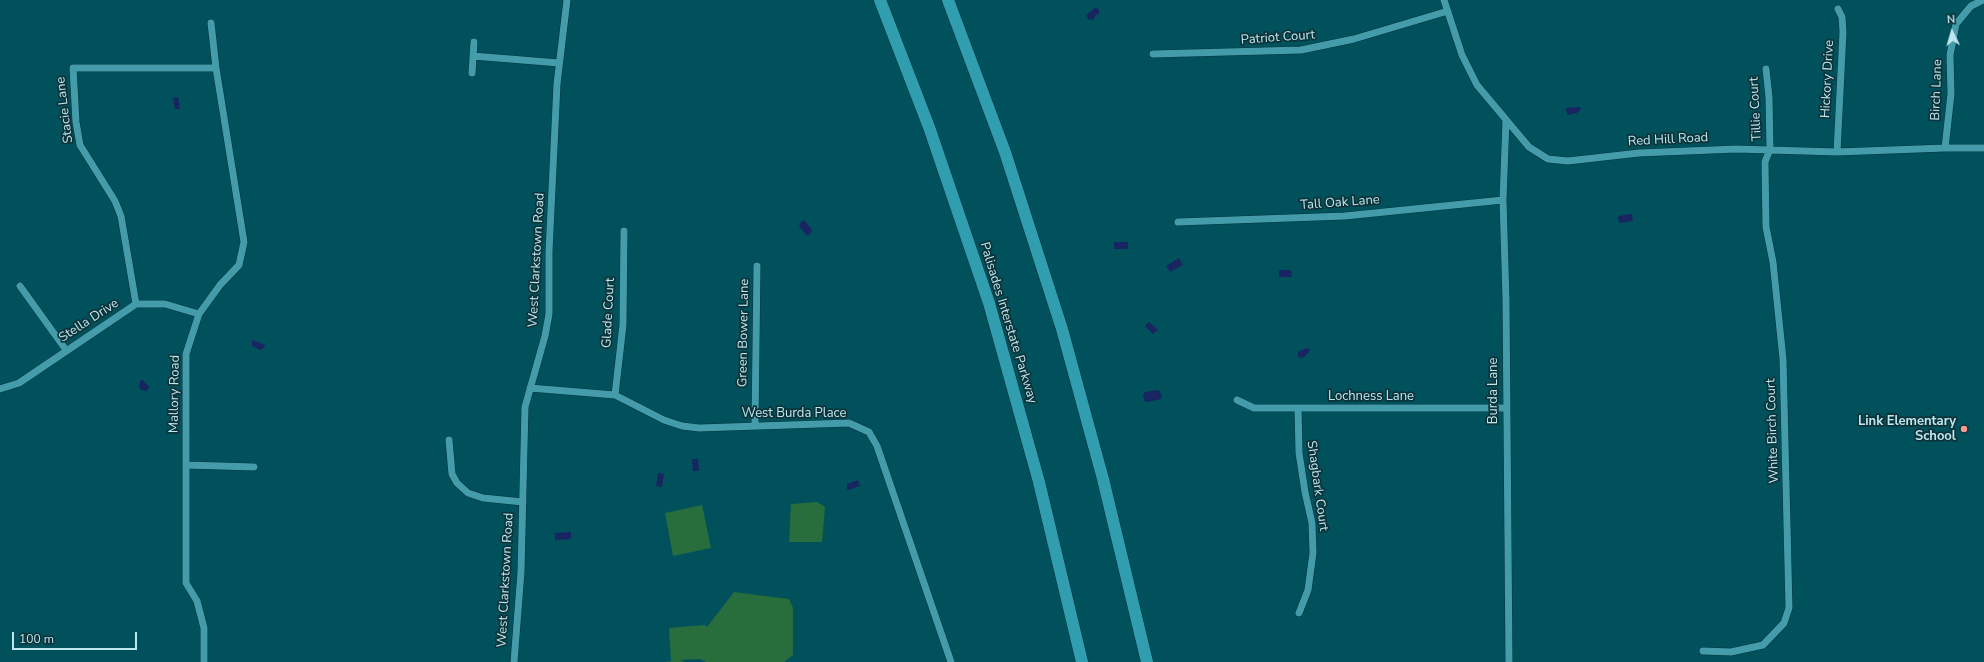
<!DOCTYPE html>
<style>
body{margin:0}
#map{position:relative;width:1984px;height:662px;overflow:hidden;background:#01515c;font-family:"Nunito Sans",sans-serif}
canvas{display:block}
.north{position:absolute;left:1932px;top:12px;width:40px;height:40px;-webkit-text-stroke:3px #0d3339;paint-order:stroke;rotate:355deg;font-size:11px;font-weight:700;line-height:16px;text-align:center;color:#bee6ee}
.north::after{content:'';display:block;margin:auto;width:14px;height:18px;background:#bee6ee;clip-path:polygon(50% 0,100% 100%,50% 72%,0 100%)}
.scale{position:absolute;left:12px;top:632px;width:125px;height:18px;box-sizing:border-box;border:2px solid #bee6ee;border-top:0;padding-left:5px;font-size:12px;line-height:14px;white-space:nowrap;color:#bee6ee;-webkit-text-stroke:3px #0d3339;paint-order:stroke}
</style>
<div id="map">
<canvas width="1984" height="662"></canvas>
<div class="north">N</div>
<div class="scale">100 m</div>
</div>
<script>
const context = document.querySelector('canvas').getContext('2d');
context.lineJoin = 'round';
function paint(path, color) { context.fillStyle = color; context.fill(path, 'evenodd'); }
const shape = rows => new Path2D(rows.map(r => 'M' + r).join(''));
function trace(path, color, width, dash) { context.strokeStyle = color; context.lineWidth = width; context.lineCap = dash ? 'butt' : 'round'; context.setLineDash(dash || []); context.stroke(path); }
function write(font, color, halo, rows, align = 'center') {
  context.font = font + ' "Nunito Sans",sans-serif'; context.lineWidth = 3.5; context.setLineDash([]); context.textBaseline = 'middle'; context.strokeStyle = halo; context.fillStyle = color; for (const [text, x, y, turn = 0] of rows) {
    context.save(); context.translate(x, y); context.rotate((+turn || 0) * Math.PI / 180); context.textAlign = isNaN(turn) ? turn : align; if (halo) context.strokeText(text, 0, 0); context.fillText(text, 0, 0); context.restore();
  }
}
paint(shape([
 [817,502,825,507,822,542,789,542,791,504],
 [702,505,711,548,673,556,665,513],
 [734,592,789,599,793,608,793,655,784,662,706,662,700,659,680,660,685,662,665,662,671,661,669,628,705,625,707,627]
]), '#286d3c');
paint(shape([
 [1096,7,1099,10,1099,14,1096,15,1093,20,1088,19,1086,15],
 [178,97,180,109,175,109,173,98],
 [1580,107,1581,109,1577,113,1567,115,1566,108],
 [1632,214,1633,221,1619,223,1618,216],
 [802,221,805,221,812,230,809,235,806,235,799,226],
 [1114,242,1128,242,1128,249,1114,249],
 [1179,258,1183,265,1170,272,1166,266],
 [1279,270,1291,270,1292,277,1279,277],
 [1149,322,1158,330,1153,334,1145,326],
 [252,340,265,345,264,348,260,350,252,346],
 [1307,348,1310,349,1309,352,1303,358,1298,357,1298,352],
 [143,380,149,387,147,391,141,390,139,386,140,381],
 [1159,390,1162,397,1161,399,1147,402,1144,400,1143,395,1145,392],
 [692,459,698,459,699,471,693,471],
 [658,473,664,474,662,487,656,486],
 [858,480,860,486,848,490,847,489,847,484],
 [571,532,571,539,555,540,555,533]
]), '#192561');
const minor = shape([
 [1444,0,1462,55,1477,85,1529,147,1548,159,1568,161,1639,153,1736,149,1837,152,1945,148,1984,148],
 [1153,54,1301,50,1354,39,1448,11],
 [473,56,559,63],
 [472,73,474,42],
 [1506,120,1503,200,1506,300,1509,662],
 [1945,148,1951,94,1950,55,1956,24,1971,6,1983,0],
 [1837,152,1843,32,1842,17,1838,9],
 [1178,222,1345,216,1503,200],
 [20,286,66,350],
 [136,304,121,216,115,201,80,145,76,122,73,68,216,68],
 [530,388,615,395,664,420,682,426,699,428,849,423,869,432,877,446,951,662],
 [0,389,19,383,136,304,165,304,199,314],
 [615,395,623,325,624,231],
 [1237,400,1254,408,1506,408],
 [1298,408,1299,453,1305,492,1312,523,1313,553,1308,590,1299,613],
 [755,425,757,266],
 [449,440,452,474,457,483,468,493,483,498,523,502],
 [186,465,254,467],
 [1703,651,1731,652,1763,645,1784,623,1789,608,1783,359,1773,262,1766,227,1765,162,1770,149,1769,97,1766,69],
 [204,662,204,628,197,601,186,583,186,354,199,314,220,285,239,265,244,242,216,68,211,23],
 [514,662,521,572,525,407,545,336,549,314,549,252,557,84,567,0]
]);
const highway = shape([
 [880,0,929,127,989,303,1039,482,1082,662],
 [948,0,1005,152,1062,329,1103,479,1147,662]
]);
trace(minor, '#00343c', 8);
trace(highway, '#00343c', 13);
trace(minor, '#449cab', 7);
trace(highway, '#319eaf', 12);
for (const [x, y, r, color] of [
 [1964,429,4,"#f59d8e"]
]) { const dot = new Path2D(); dot.arc(x, y, r, 0, 2 * Math.PI); context.fillStyle = color; context.fill(dot); trace(dot, '#0d3339', 1.5); }
write('13px', '#bee6ee', '#0d3339', [
 ["Patriot Court",1278,38,-4],
 ["Hickory Drive",1828,79,-87],
 ["Birch Lane",1937,90,-88],
 ["Tillie Court",1756,109,-93],
 ["Stacie Lane",65,110,-97],
 ["Red Hill Road",1668,140,-3],
 ["Tall Oak Lane",1340,203,-4],
 ["West Clarkstown Road",537,260,-87],
 ["Glade Court",609,313,-87],
 ["Stella Drive",89,321,-33],
 ["Palisades Interstate Parkway",1008,323,73],
 ["Green Bower Lane",744,333,-89],
 ["Burda Lane",1494,391,-90],
 ["Mallory Road",175,394,-89],
 ["Lochness Lane",1371,397],
 ["West Burda Place",794,414],
 ["White Birch Court",1773,431,-92],
 ["Shagbark Court",1317,486,82],
 ["West Clarkstown Road",506,580,-87]
]);
write('bold 13px', '#bee6ee', '#0d3339', [
 ["Link Elementary",1956,422],
 ["School",1956,437]
], 'right');
</script>
